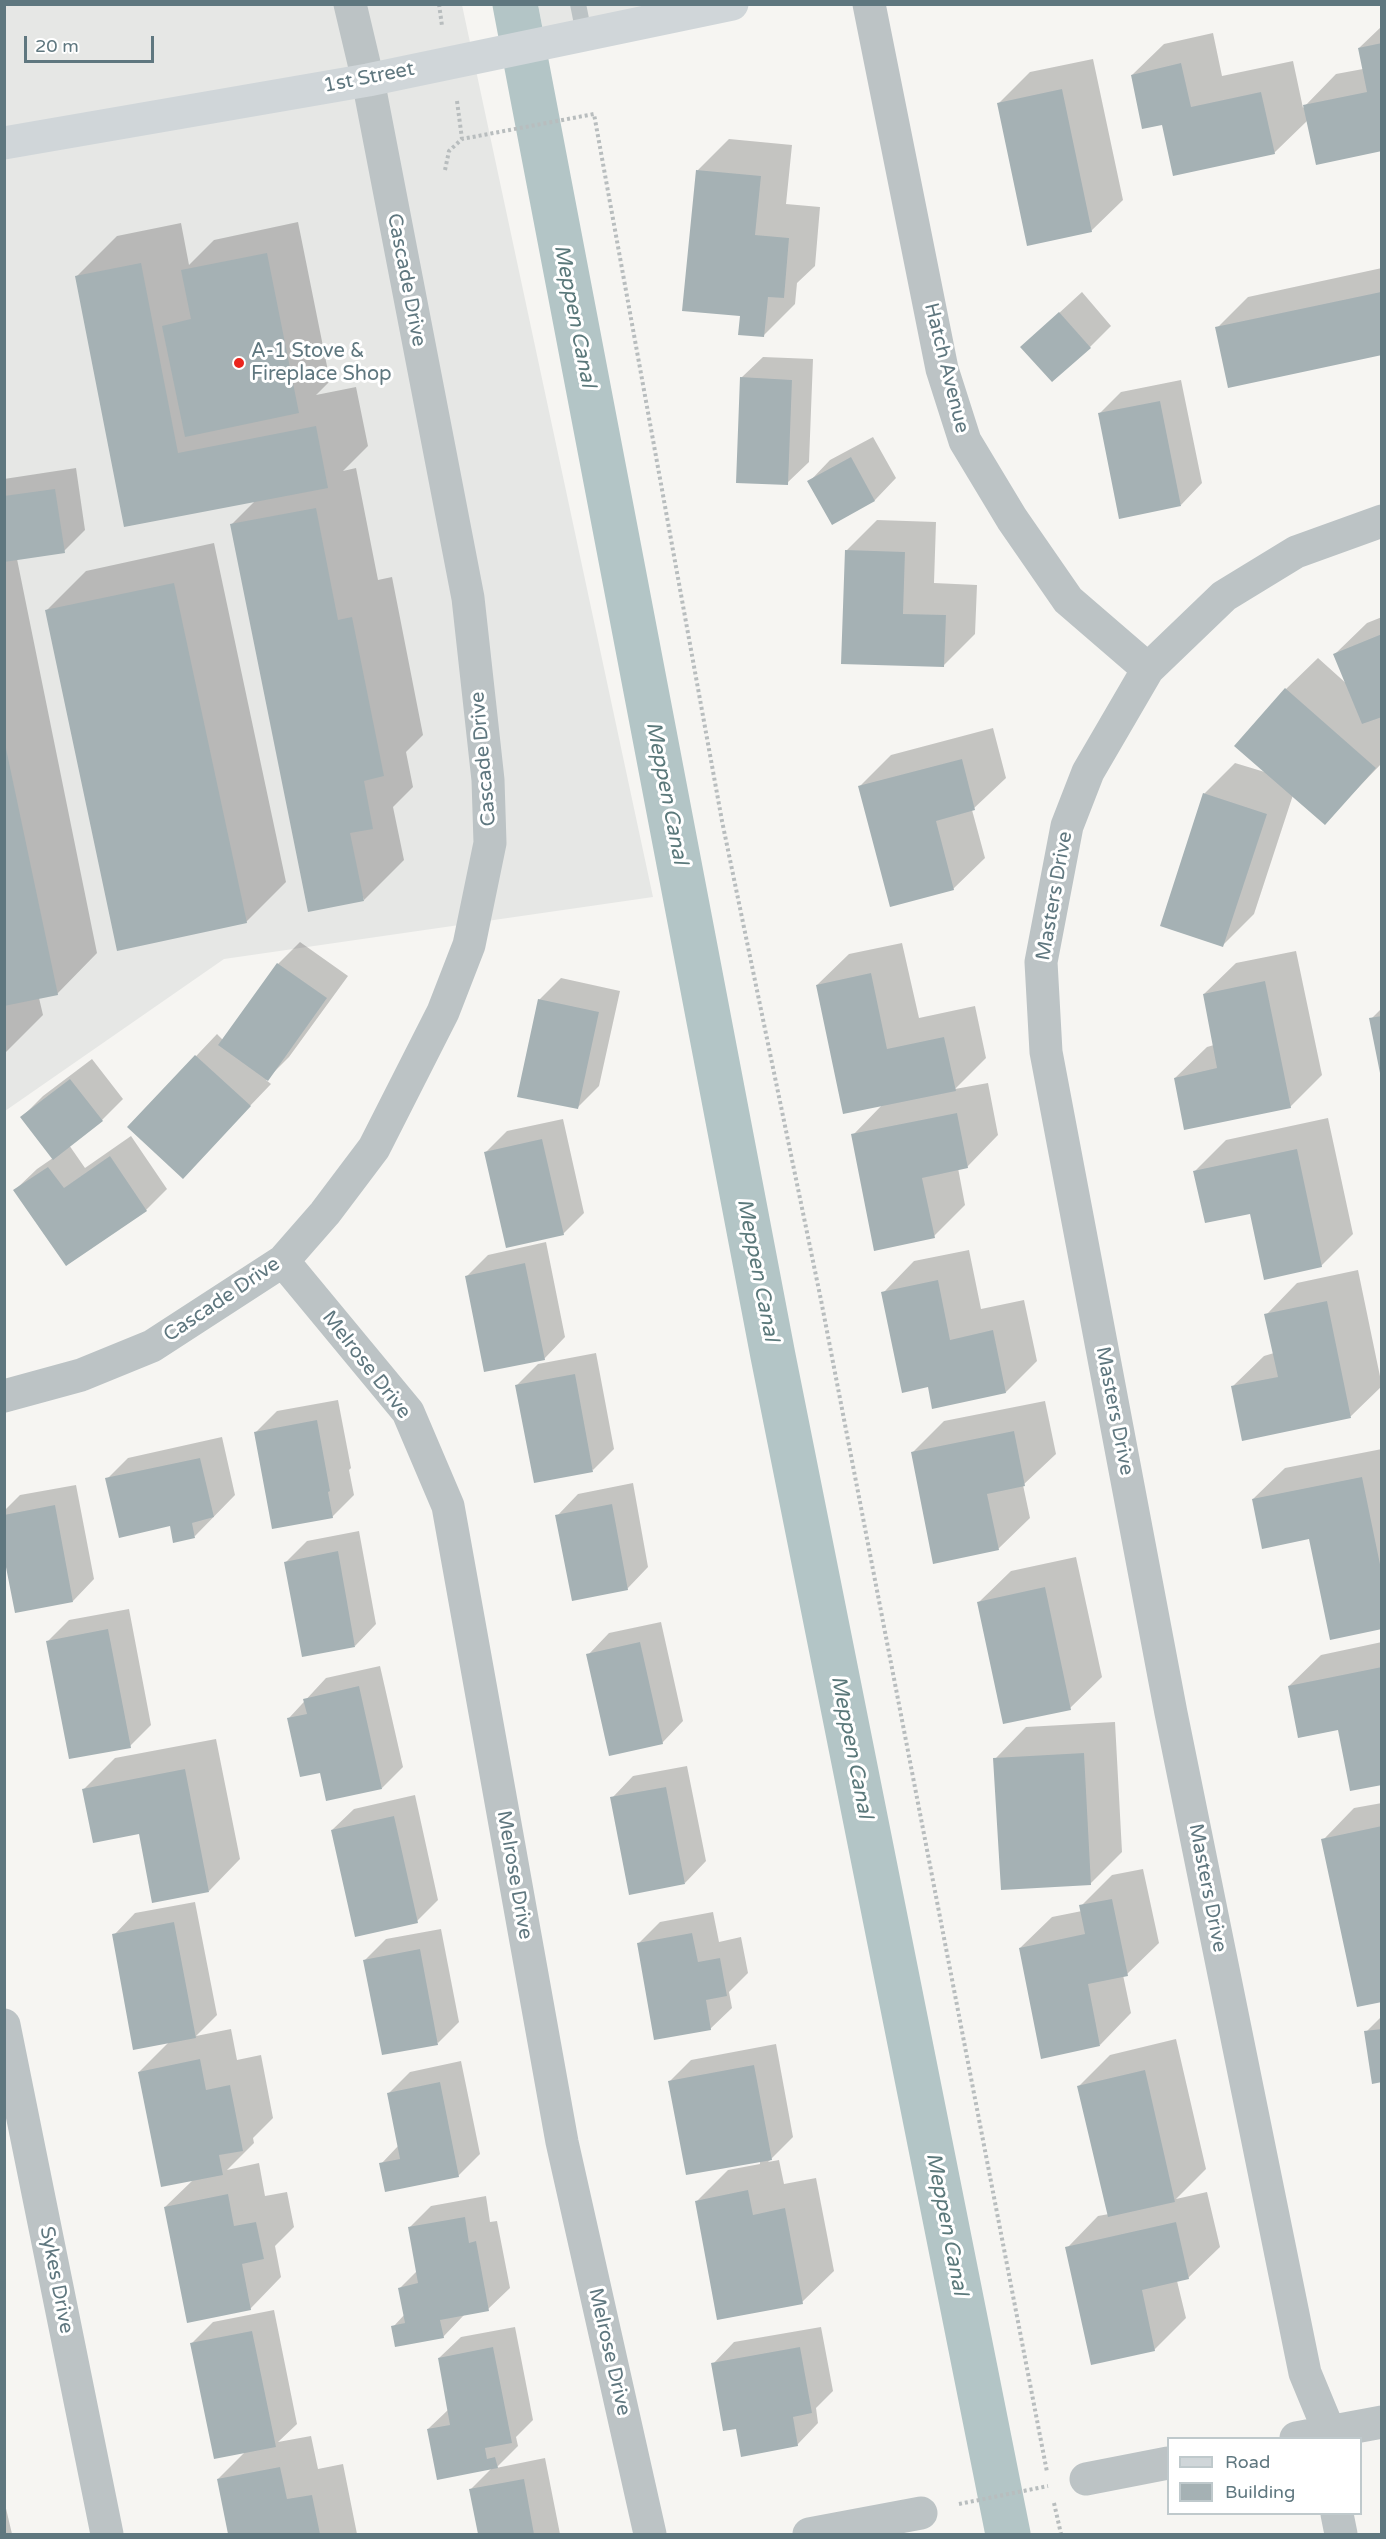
<!DOCTYPE html>
<style>
body{margin:0}
#map{position:relative;width:1386px;height:2539px;overflow:hidden;background:#f6f5f2;font-family:"Varela Round",sans-serif}
canvas{display:block}
.frame{position:absolute;inset:0;border:6px solid #5f777f;pointer-events:none}
.legend{position:absolute;left:1167px;top:2437px;width:195px;height:78px;box-sizing:border-box;background:#fff;border:2px solid #bfc9cc;margin:0;padding:8px 10px;list-style:none;font-size:18px;color:#5f777f}
.legend li{display:flex;align-items:center;gap:12px;height:30px}
.legend b{width:30px;border:2px solid #bfc9cc}
.scale{position:absolute;left:24px;top:36px;width:130px;height:27px;box-sizing:border-box;border:3px solid #5f777f;border-top:0;padding-left:8px;font-size:18px;line-height:21px;white-space:nowrap;color:#5f777f;-webkit-text-stroke:4px #fff;paint-order:stroke}
</style>
<div id="map">
<canvas width="1386" height="2539"></canvas>
<div class="frame"></div>
<ul class="legend">
<li><b style="height:8px;background:#d0d6d9"></b>Road</li>
<li><b style="height:16px;background:#a5b1b4"></b>Building</li>
</ul>
<div class="scale">20 m</div>
</div>
<script>
const context = document.querySelector('canvas').getContext('2d');
context.lineJoin = 'round';
function paint(path, color) { context.fillStyle = color; context.fill(path, 'evenodd'); }
const shape = rows => new Path2D(rows.map(r => 'M' + r).join(''));
function trace(path, color, width, dash) { context.strokeStyle = color; context.lineWidth = width; context.lineCap = dash ? 'butt' : 'round'; context.setLineDash(dash || []); context.stroke(path); }
function write(font, color, halo, rows, align = 'center') {
  context.font = font + ' "Varela Round",sans-serif'; context.lineWidth = 6; context.setLineDash([]); context.textBaseline = 'middle'; context.strokeStyle = halo; context.fillStyle = color; for (const [text, x, y, turn = 0] of rows) {
    context.save(); context.translate(x, y); context.rotate((+turn || 0) * Math.PI / 180); context.textAlign = isNaN(turn) ? turn : align; if (halo) context.strokeText(text, 0, 0); context.fillText(text, 0, 0); context.restore();
  }
}
paint(shape([
 [538,4,731,5,545,41],
 [5,5,462,5,653,897,224,959,5,1111]
]), '#e6e7e5');
paint(shape([
 [1382,26,1382,149,1308,120,1274,153,1163,123,1132,75,1164,44,1213,33,1222,76,1293,61,1303,108,1336,74,1363,69,1359,48],
 [1093,59,1123,200,1091,231,998,104,1030,72],
 [729,139,792,145,786,204,820,207,815,266,797,283,795,304,764,335,742,315,697,171],
 [298,222,330,381,316,395,356,387,368,446,343,471,356,468,378,580,392,577,423,735,406,752,413,787,393,807,404,860,364,900,231,525,256,500,126,526,77,276,117,236,181,223,189,265,214,240],
 [1382,268,1382,353,1217,328,1248,297],
 [1082,292,1111,326,1090,347,1022,347],
 [763,357,813,359,809,462,787,483,741,378],
 [1181,380,1202,483,1181,505,1100,413,1121,392],
 [873,437,896,478,875,500,833,523,809,482,830,460],
 [76,468,85,530,64,551,17,559,97,953,57,994,39,998,43,1015,4,1054,4,479],
 [877,520,936,522,934,583,977,585,975,634,944,665,846,551],
 [214,543,286,882,246,922,46,611,86,571],
 [1382,617,1382,763,1324,823,1293,795,1254,914,1223,945,1204,794,1235,763,1268,773,1286,689,1318,658,1348,685,1335,654,1367,623],
 [993,728,1006,778,972,810,985,858,953,889,860,786,891,755],
 [300,942,348,976,289,1057,266,1080,271,1084,201,1157,129,1127,217,1034,223,1040,278,964],
 [902,943,919,1018,975,1006,986,1058,955,1089,988,1083,998,1135,967,1167,958,1168,965,1205,934,1236,853,1135,883,1104,817,985,849,954],
 [1296,951,1322,1075,1290,1107,1175,1078,1207,1047,1214,1045,1204,994,1236,963],
 [561,978,620,991,599,1086,577,1108,539,1000],
 [1382,1008,1382,1070,1371,1019],
 [92,1059,123,1099,102,1120,69,1145,85,1168,131,1136,167,1189,146,1210,15,1190,37,1169,53,1158,22,1117,43,1096],
 [1328,1118,1353,1234,1321,1266,1195,1171,1226,1140],
 [563,1119,584,1213,563,1234,486,1152,507,1131],
 [546,1242,565,1337,544,1359,467,1276,488,1255],
 [969,1250,981,1309,1024,1300,1037,1361,1006,1392,929,1385,883,1293,914,1261],
 [1358,1270,1382,1386,1351,1416,1243,1439,1232,1387,1264,1356,1274,1353,1266,1315,1297,1283],
 [596,1353,614,1449,593,1470,517,1385,538,1364],
 [338,1400,351,1468,349,1470,354,1495,332,1517,255,1433,277,1411],
 [1045,1401,1056,1454,1023,1485,1030,1518,998,1549,912,1453,944,1421],
 [222,1437,235,1495,195,1536,171,1524,107,1479,128,1458],
 [1382,1449,1382,1628,1311,1537,1253,1499,1285,1468],
 [633,1483,648,1567,627,1589,557,1516,578,1494],
 [76,1485,94,1579,73,1601,4,1549,4,1511,20,1495],
 [359,1531,376,1624,355,1646,286,1562,307,1541],
 [1076,1557,1102,1677,1070,1708,979,1602,1011,1571],
 [129,1609,151,1725,130,1746,47,1642,69,1620],
 [661,1622,683,1721,662,1743,588,1655,609,1633],
 [1382,1642,1382,1783,1339,1728,1289,1686,1321,1655],
 [380,1666,403,1767,382,1788,289,1718,326,1678],
 [1115,1722,1122,1852,1090,1884,995,1759,1026,1727],
 [216,1739,240,1859,209,1891,140,1832,84,1789,115,1758],
 [687,1766,706,1861,685,1883,612,1798,633,1776],
 [415,1795,438,1900,417,1921,332,1830,354,1809],
 [1382,1803,1382,2000,1323,1840,1354,1808],
 [1143,1869,1159,1943,1127,1974,1123,1975,1131,2013,1100,2045,1020,1948,1052,1917,1082,1911,1081,1906,1112,1875],
 [195,1902,217,2015,196,2036,231,2029,237,2060,261,2055,273,2118,253,2138,254,2143,227,2170,259,2163,265,2196,287,2192,294,2227,275,2246,281,2277,250,2309,165,2207,193,2180,139,2072,170,2041,114,1935,135,1913],
 [713,1912,719,1942,741,1937,748,1973,729,1992,732,2008,710,2029,638,1944,660,1922],
 [441,1929,459,2022,438,2043,365,1960,386,1939],
 [1382,2016,1382,2081,1366,2032],
 [1176,2039,1206,2169,1176,2199,1207,2192,1220,2247,1188,2278,1177,2281,1186,2318,1154,2350,1067,2248,1098,2216,1109,2214,1079,2086,1110,2055],
 [776,2044,793,2137,768,2162,779,2160,784,2184,816,2178,834,2271,802,2302,696,2202,728,2170,760,2164,760,2161,670,2081,691,2060],
 [461,2061,480,2154,458,2176,381,2164,399,2145,389,2093,410,2072],
 [486,2196,490,2222,497,2221,510,2288,488,2309,464,2315,443,2337,393,2327,405,2314,400,2288,417,2271,409,2228,431,2206],
 [274,2310,297,2424,278,2442,311,2436,318,2469,343,2464,357,2534,229,2534,218,2479,246,2451,192,2343,213,2322],
 [515,2327,533,2420,516,2437,518,2446,496,2468,545,2458,560,2534,479,2534,470,2490,492,2468,428,2429,449,2409,439,2358,461,2337],
 [821,2327,833,2391,816,2408,818,2423,797,2445,737,2427,713,2364,734,2342],
 [4,2500,12,2534,4,2534]
]), '#0003');
trace(shape([
 [515,4,773,1356,1008,2534]
]), '#b3c5c6', 45);
paint(shape([
 [1382,43,1382,151,1316,165,1303,105,1367,92,1358,48],
 [1181,63,1191,107,1261,92,1275,154,1173,176,1162,125,1142,129,1131,75],
 [1062,89,1092,232,1027,246,997,103],
 [696,170,761,176,755,235,789,238,784,298,768,297,764,337,738,335,740,316,682,311],
 [267,253,299,413,185,437,162,326,191,319,181,270],
 [141,263,178,453,316,426,328,488,124,527,75,276],
 [1381,292,1382,355,1228,388,1215,327],
 [1059,312,1091,348,1052,382,1020,347],
 [740,377,792,380,788,485,736,483],
 [1160,401,1181,506,1119,519,1098,413],
 [851,457,875,501,832,525,807,481],
 [55,489,65,553,4,562,4,496],
 [316,508,338,620,352,617,384,776,364,781,373,829,350,833,364,901,308,912,230,524],
 [845,550,905,552,903,614,946,615,944,667,841,664],
 [174,583,247,923,117,951,45,610],
 [1382,634,1382,717,1362,724,1333,654],
 [1285,688,1376,768,1325,825,1234,746],
 [4,739,58,995,4,1006],
 [962,759,975,810,936,821,954,890,890,907,858,786],
 [1203,793,1267,814,1223,947,1160,926],
 [277,963,327,998,268,1081,218,1045],
 [871,973,887,1049,944,1037,956,1091,843,1114,816,985],
 [1265,981,1291,1108,1184,1130,1174,1078,1217,1068,1203,994],
 [538,999,599,1012,578,1109,517,1097],
 [1382,1016,1382,1073,1380,1073,1369,1018],
 [195,1055,251,1106,183,1179,127,1127],
 [70,1079,103,1121,53,1160,20,1117],
 [957,1113,968,1168,922,1178,935,1238,874,1251,851,1134],
 [542,1139,564,1235,506,1248,484,1152],
 [1297,1149,1322,1267,1264,1280,1250,1214,1205,1223,1193,1171],
 [110,1156,147,1211,66,1266,13,1190,48,1167,64,1188],
 [525,1263,545,1360,484,1372,465,1276],
 [938,1280,950,1340,993,1330,1006,1393,932,1409,928,1387,902,1393,881,1292],
 [1327,1301,1351,1418,1242,1441,1231,1386,1278,1377,1264,1314],
 [575,1374,593,1472,534,1483,515,1385],
 [317,1420,330,1491,328,1492,333,1518,272,1529,254,1432],
 [1014,1431,1025,1486,987,1494,999,1550,933,1564,911,1452],
 [200,1458,214,1517,192,1523,195,1538,173,1543,170,1526,119,1538,105,1478],
 [1362,1477,1382,1574,1382,1629,1330,1640,1309,1539,1262,1549,1252,1499],
 [612,1504,628,1590,572,1601,555,1515],
 [55,1505,73,1602,15,1613,4,1557,4,1515],
 [338,1551,355,1647,302,1657,284,1562],
 [1045,1587,1071,1710,1003,1724,977,1602],
 [108,1629,131,1748,69,1759,46,1641],
 [640,1642,663,1744,609,1756,586,1654],
 [1382,1667,1382,1785,1350,1791,1338,1730,1298,1738,1288,1686],
 [359,1686,382,1789,326,1801,320,1773,300,1777,287,1718,307,1714,303,1699],
 [1084,1753,1091,1885,1001,1890,993,1758],
 [185,1769,209,1892,152,1903,139,1834,93,1843,82,1789],
 [666,1787,685,1884,629,1895,610,1797],
 [394,1816,418,1923,355,1937,331,1830],
 [1382,1826,1382,2002,1357,2007,1321,1839],
 [1112,1899,1128,1976,1088,1984,1100,2046,1041,2059,1019,1948,1085,1934,1079,1905],
 [174,1922,196,2038,133,2050,112,1934],
 [692,1933,698,1962,720,1958,727,1996,706,2000,711,2030,654,2040,637,1943],
 [420,1949,438,2045,382,2055,363,1960],
 [1382,2029,1382,2082,1372,2084,1364,2031],
 [200,2059,206,2090,230,2085,243,2151,219,2155,223,2175,161,2187,138,2072],
 [754,2065,772,2160,686,2175,668,2081],
 [1145,2070,1175,2202,1108,2217,1077,2086],
 [440,2082,459,2177,385,2192,379,2163,400,2159,387,2093],
 [748,2190,753,2215,785,2208,803,2304,717,2320,695,2201],
 [228,2194,234,2226,256,2222,264,2259,242,2264,251,2310,187,2323,164,2207],
 [465,2217,469,2243,476,2241,489,2311,440,2320,444,2338,395,2347,391,2326,405,2323,398,2288,418,2283,408,2227],
 [1176,2222,1189,2279,1142,2290,1155,2351,1091,2365,1065,2247],
 [252,2331,276,2447,214,2459,190,2343],
 [493,2347,512,2443,485,2448,487,2459,495,2457,498,2468,437,2480,427,2429,450,2425,438,2358],
 [800,2347,812,2413,793,2417,798,2446,741,2457,736,2429,723,2431,711,2363],
 [280,2467,287,2499,312,2495,320,2534,228,2534,217,2479],
 [524,2479,534,2534,478,2534,469,2489]
]), '#a5b1b4');
trace(shape([
 [439,4,442,26],
 [457,101,462,139],
 [445,170,449,151,462,139,594,114,722,821,821,1300,1047,2472],
 [1054,2503,1061,2534],
 [959,2504,1048,2486]
]), '#b8bdbe', 4, [3, 3]);
trace(shape([
 [578,4,584,34]
]), '#bcc3c5', 16);
trace(shape([
 [869,4,942,369,965,441,1012,519,1068,600,1148,669],
 [283,1261,408,1412,448,1506,562,2142,650,2534],
 [4,1396,81,1375,152,1346,283,1261,325,1213,374,1148,443,1012,469,945,490,843,488,780,468,598,368,80,350,4],
 [4,2025,107,2534],
 [1296,2438,1382,2422],
 [1330,2438,1329,2431,1305,2373,1171,1713,1046,1052,1041,962,1067,826,1088,772,1148,669,1224,596,1296,552,1382,521],
 [1086,2479,1168,2463],
 [1337,2514,1341,2534],
 [809,2534,921,2513]
]), '#bcc3c5', 33);
trace(shape([
 [4,143,368,80,732,4]
]), '#d0d6d9', 33);
for (const [x, y, r, color] of [
 [239,363,6,"#eb241d"]
]) { const dot = new Path2D(); dot.arc(x, y, r, 0, 2 * Math.PI); context.fillStyle = color; context.fill(dot); trace(dot, '#fff', 2); }
write('20px', '#5f777f', '#fff', [
 ["1st Street",369,78,-11],
 ["Cascade Drive",406,280,79],
 ["Hatch Avenue",946,368,76],
 ["Cascade Drive",484,759,-95],
 ["Masters Drive",1055,896,-80],
 ["Cascade Drive",222,1300,-34],
 ["Melrose Drive",366,1365,52],
 ["Masters Drive",1114,1411,79],
 ["Melrose Drive",514,1875,80],
 ["Masters Drive",1207,1888,79],
 ["Sykes Drive",56,2280,79],
 ["Melrose Drive",609,2352,77]
]);
write('20px', '#5f777f', '#fff', [
 ["A-1 Stove &",251,352],
 ["Fireplace Shop",251,375]
], 'left');
write('italic 21px', '#5a787a', '#fff', [
 ["Meppen Canal",574,316,79],
 ["Meppen Canal",666,793,79],
 ["Meppen Canal",757,1270,79],
 ["Meppen Canal",851,1747,79],
 ["Meppen Canal",946,2224,79]
]);
</script>
